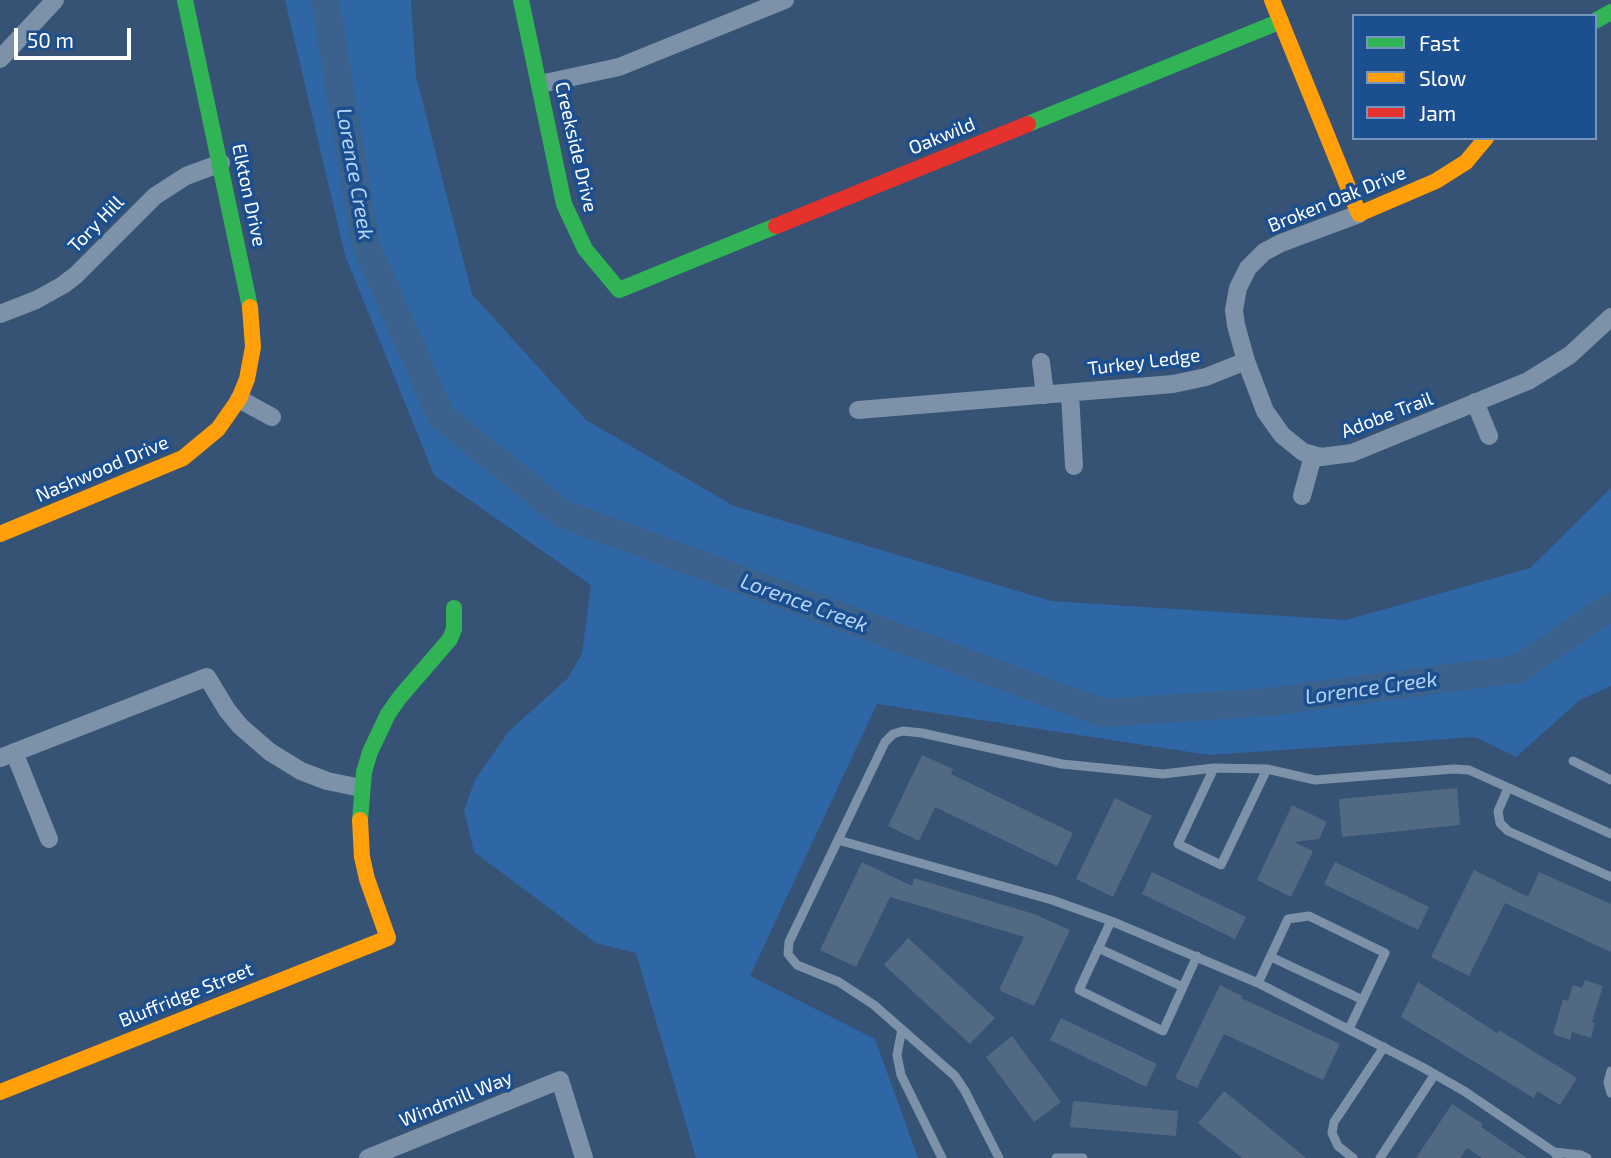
<!DOCTYPE html>
<style>
body{margin:0}
#map{position:relative;width:1611px;height:1158px;overflow:hidden;background:#365274;font-family:"Exo 2",sans-serif}
canvas{display:block}
.legend{position:absolute;left:1352px;top:14px;width:245px;height:126px;box-sizing:border-box;background:#1b4f8f;border:2px solid #7695bc;margin:0;padding:9px 12px;list-style:none;font-size:21px;color:#fff}
.legend li{display:flex;align-items:center;gap:14px;height:35px}
.legend b{width:35px;border:2px solid #7695bc}
.scale{position:absolute;left:14px;top:28px;width:117px;height:32px;box-sizing:border-box;border:4px solid #fff;border-top:0;padding-left:9px;font-size:21px;line-height:24px;white-space:nowrap;color:#fff;-webkit-text-stroke:5px #1b4f8f;paint-order:stroke}
</style>
<div id="map">
<canvas width="1611" height="1158"></canvas>
<ul class="legend">
<li><b style="height:9px;background:#30b455"></b>Fast</li>
<li><b style="height:9px;background:#ff9f0a"></b>Slow</li>
<li><b style="height:9px;background:#e5322d"></b>Jam</li>
</ul>
<div class="scale">50 m</div>
</div>
<script>
const context = document.querySelector('canvas').getContext('2d');
context.lineJoin = 'round';
function paint(path, color) { context.fillStyle = color; context.fill(path, 'evenodd'); }
const shape = rows => new Path2D(rows.map(r => 'M' + r).join(''));
function trace(path, color, width, dash) { context.strokeStyle = color; context.lineWidth = width; context.lineCap = dash ? 'butt' : 'round'; context.setLineDash(dash || []); context.stroke(path); }
function write(font, color, halo, rows, align = 'center') {
  context.font = font + ' "Exo 2",sans-serif'; context.lineWidth = 7; context.setLineDash([]); context.textBaseline = 'middle'; context.strokeStyle = halo; context.fillStyle = color; for (const [text, x, y, turn = 0] of rows) {
    context.save(); context.translate(x, y); context.rotate((+turn || 0) * Math.PI / 180); context.textAlign = isNaN(turn) ? turn : align; if (halo) context.strokeText(text, 0, 0); context.fillText(text, 0, 0); context.restore();
  }
}
paint(shape([
 [285,0,411,0,416,76,472,294,586,420,734,506,1051,601,1346,620,1530,568,1611,488,1611,686,1580,700,1516,757,1475,737,1209,755,877,704,750,976,875,1039,918,1158,696,1158,636,953,596,943,474,852,464,810,475,780,508,732,568,678,582,653,591,585,434,475,345,255]
]), '#2f66a5');
trace(shape([
 [325,0,366,245,441,416,563,514,1103,713,1268,702,1518,669,1611,606]
]), '#3b618d', 28);
paint(shape([
 [922,755,953,769,951,774,1073,833,1057,866,935,807,919,841,888,826],
 [1457,788,1460,825,1342,837,1339,799],
 [1115,798,1152,816,1113,897,1076,879],
 [1292,805,1327,822,1319,839,1294,842,1313,851,1291,897,1257,880],
 [862,862,912,886,914,878,1034,914,1070,930,1034,1006,999,990,1024,937,890,897,856,967,820,950],
 [1335,862,1429,907,1418,930,1324,884],
 [1474,870,1528,897,1539,872,1611,904,1611,952,1505,903,1469,976,1431,957],
 [1152,872,1246,917,1235,939,1142,894],
 [908,938,995,1018,970,1044,884,965],
 [1585,980,1603,986,1592,1022,1595,1023,1591,1038,1572,1032,1570,1040,1553,1034,1563,999,1568,1001,1573,985,1582,988],
 [1418,982,1497,1033,1499,1030,1577,1078,1560,1105,1537,1091,1534,1098,1401,1017],
 [1220,985,1242,996,1241,998,1340,1044,1323,1080,1224,1034,1197,1088,1175,1078],
 [1061,1018,1157,1064,1146,1087,1050,1040],
 [1012,1036,1061,1102,1034,1122,986,1057],
 [1224,1091,1306,1158,1242,1158,1198,1123],
 [1073,1101,1178,1111,1176,1136,1070,1127],
 [1452,1104,1483,1124,1481,1127,1527,1158,1482,1158,1467,1148,1460,1158,1416,1158]
]), '#526984');
trace(shape([
 [1573,761,1611,780],
 [1214,768,1178,844,1221,865,1267,769],
 [1508,788,1498,811,1500,823,1508,831,1611,877],
 [838,840,1052,900,1111,921,1258,983,1422,1067,1464,1091,1554,1152,1558,1158],
 [1111,921,1079,990,1163,1031,1197,956],
 [1098,948,1183,987],
 [1271,957,1363,1000],
 [1258,983,1288,919,1309,916,1385,953,1349,1029],
 [902,1029,897,1055,901,1075,942,1158],
 [1611,1071,1608,1082,1611,1093],
 [1554,1152,1581,1155,1587,1158],
 [999,1158,965,1091,955,1076,874,1005,839,982,797,965,788,954,789,942,885,742,893,734,903,731,922,733,1062,764,1163,774,1214,768,1267,769,1315,780,1454,769,1469,770,1611,834],
 [1056,1158,1083,1158],
 [1353,1158,1338,1146,1332,1133,1334,1122,1384,1047],
 [1380,1158,1435,1074]
]), '#7d92a8', 9);
trace(shape([
 [0,59,55,0],
 [540,84,619,67,785,0],
 [1359,214,1281,243,1264,252,1248,268,1238,288,1234,310,1236,325,1246,361,1265,411,1282,435,1303,452,1321,457,1352,453,1528,381,1570,355,1611,317],
 [0,314,36,300,63,285,76,275,155,196,186,176,221,163],
 [1041,362,1045,395],
 [1070,393,1074,466],
 [239,399,272,417],
 [1475,402,1489,436],
 [858,410,1173,384,1206,377,1246,361],
 [1302,496,1313,456],
 [14,752,49,839],
 [0,758,207,677,227,710,240,726,270,752,301,771,327,781,361,788],
 [368,1158,560,1080,584,1158]
]), '#7d92a8', 18);
trace(shape([
 [185,0,250,307],
 [521,0,564,204,585,249,619,290,776,226],
 [1595,21,1611,12],
 [1028,124,1281,21],
 [360,820,364,772,370,752,388,714,400,697,450,639,454,629,454,608]
]), '#30b455', 16);
trace(shape([
 [1272,0,1359,214,1436,181,1466,162,1486,138],
 [0,534,183,458,218,429,239,399,247,379,253,347,250,307],
 [0,1092,388,938,367,879,362,857,360,820]
]), '#ff9f0a', 16);
trace(shape([
 [776,226,1028,124]
]), '#e5322d', 16);
write('19px', '#fff', '#1b4f8f', [
 ["Oakwild",942,136,-22],
 ["Creekside Drive",576,147,77],
 ["Elkton Drive",249,195,78],
 ["Broken Oak Drive",1337,199,-22],
 ["Tory Hill",96,224,-46],
 ["Turkey Ledge",1144,362,-7],
 ["Adobe Trail",1387,415,-21],
 ["Nashwood Drive",102,469,-23],
 ["Bluffridge Street",186,995,-22],
 ["Windmill Way",456,1099,-22]
]);
write('italic 21px', '#b5d3f5', '#1b4f8f', [
 ["Lorence Creek",355,174,80],
 ["Lorence Creek",804,603,20],
 ["Lorence Creek",1371,688,-8]
]);
</script>
